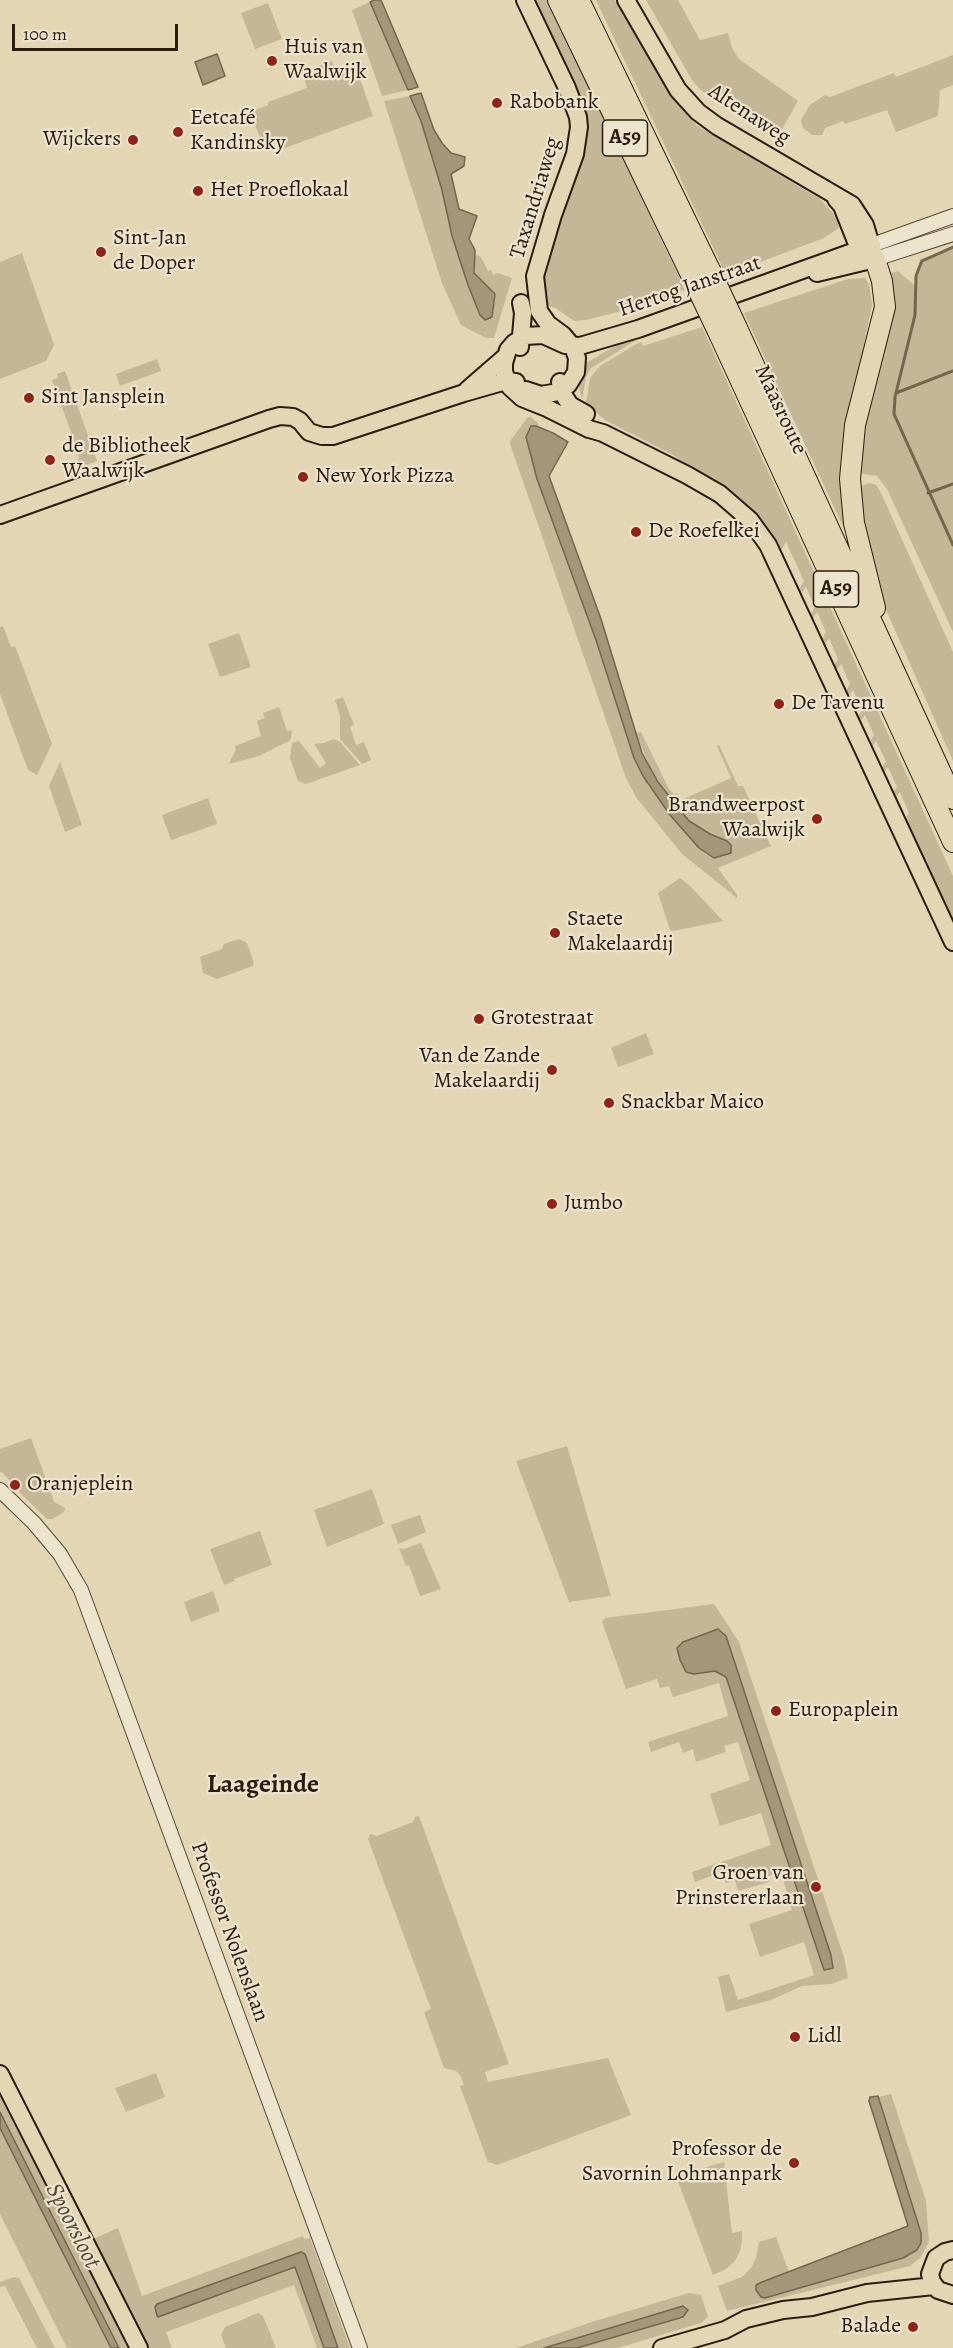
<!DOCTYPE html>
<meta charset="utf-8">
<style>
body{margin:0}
#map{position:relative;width:953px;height:2348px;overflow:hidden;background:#e4d5b4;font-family:Alegreya,serif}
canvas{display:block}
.scale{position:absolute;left:12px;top:24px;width:166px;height:27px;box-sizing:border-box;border:3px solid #2a1c09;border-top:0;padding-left:8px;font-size:18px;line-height:21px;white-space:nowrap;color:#2a1c09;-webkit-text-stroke:4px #ede4ce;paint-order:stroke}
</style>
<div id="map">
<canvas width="953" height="2348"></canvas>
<div class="scale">100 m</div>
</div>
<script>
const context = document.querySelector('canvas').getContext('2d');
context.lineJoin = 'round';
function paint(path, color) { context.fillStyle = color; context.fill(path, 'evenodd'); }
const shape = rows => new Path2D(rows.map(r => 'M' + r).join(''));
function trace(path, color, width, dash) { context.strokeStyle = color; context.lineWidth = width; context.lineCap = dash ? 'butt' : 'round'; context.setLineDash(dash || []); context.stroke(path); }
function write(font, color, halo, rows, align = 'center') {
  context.font = font + ' Alegreya,serif'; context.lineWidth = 4.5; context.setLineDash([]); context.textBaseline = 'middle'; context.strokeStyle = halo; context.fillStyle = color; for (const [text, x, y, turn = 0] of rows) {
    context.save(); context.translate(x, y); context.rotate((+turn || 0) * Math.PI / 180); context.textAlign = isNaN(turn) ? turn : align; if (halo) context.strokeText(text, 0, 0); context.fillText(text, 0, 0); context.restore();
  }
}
paint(shape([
 [531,0,548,0,685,290,638,307,586,320,574,321,557,309,549,306,543,307,542,281,589,131,578,95],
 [596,0,615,0,674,97,696,125,820,199,837,218,839,228,824,238,726,275],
 [646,0,678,0,700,40,728,33,732,48,739,59,798,101,778,136,714,100,701,90,692,80],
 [370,2,408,90,382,96,352,10],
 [268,3,282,39,255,49,241,13],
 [953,55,953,85,940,90,938,116,896,132,887,110,845,124,843,121,825,128,822,135,812,135,803,128,801,120,810,105,825,95,830,97,894,73,896,77],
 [332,61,337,75,356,68,373,116,282,149,276,136,262,142,250,112,268,105,268,102,307,88,303,75,320,70,319,66],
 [410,96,421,121,442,190,452,236,480,315,492,317,495,301,489,288,474,273,474,254,481,257,488,271,491,270,493,275,498,273,512,278,494,338,486,338,461,325,442,283,384,101],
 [953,248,953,632,887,489,877,476,863,474,860,470,859,461,887,274,898,271,914,285,920,259],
 [22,253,54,345,46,361,0,379,0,262],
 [865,278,869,285,872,305,842,453,841,482,847,535,744,313,848,279],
 [702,327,953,876,953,928,904,822,909,813,900,792,894,800,891,796,897,787,888,767,882,775,880,771,886,761,876,741,870,750,868,745,874,735,865,715,858,724,856,719,862,710,853,690,847,698,844,694,850,684,841,664,835,672,832,668,838,659,829,638,823,647,821,641,826,632,817,612,811,621,809,617,815,607,806,587,800,595,798,591,804,581,786,542,780,552,754,513,741,501,700,476,675,456,605,420,584,403,587,399,590,378,600,366,638,343,641,342,643,346],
 [640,337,640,338,591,368,586,377,582,400,578,383,586,363,617,345],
 [157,359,161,371,120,386,116,374],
 [65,371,97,461,79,468,76,463,79,458,71,432,52,380,58,378,57,374],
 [528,417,531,417,538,423,539,427,536,426,526,438,537,479,596,640,634,758,670,815,707,855,710,834,689,821,671,799,651,770,636,733,641,732,669,789,674,794,677,793,681,800,731,778,717,746,719,745,738,786,743,786,771,846,718,868,737,895,737,898,682,854,636,797,626,778,510,444,510,441],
 [870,483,876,485,880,491,953,652,953,761,883,603,866,549,860,490,863,485],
 [3,626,11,647,15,646,52,744,37,775,28,770,0,694,0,627],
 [239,633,251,667,220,677,208,644],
 [343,697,354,725,350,727,356,745,364,742,371,760,362,764,340,739,340,715,335,700],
 [279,707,287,731,292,730,291,738,289,741,259,756,229,764,236,749,235,746,261,736,257,721,265,718,263,713],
 [334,739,340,742,360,765,306,784,298,781,290,758,292,743,299,741,320,768,326,763,314,744,324,743],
 [60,762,82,825,65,832,49,786],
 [208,798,217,824,171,840,162,815],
 [680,878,690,886,723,921,673,931,670,930,658,893],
 [239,939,247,943,254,963,253,966,217,979,203,973,200,957,222,949,224,944],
 [646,1033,654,1054,618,1067,611,1048],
 [31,1438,54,1502,65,1508,64,1512,52,1519,47,1519,23,1496,3,1473,0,1472,0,1449],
 [567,1446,611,1596,569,1602,516,1461],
 [372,1489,384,1524,327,1547,314,1510],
 [420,1515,426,1532,398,1544,391,1525],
 [260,1531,272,1565,234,1579,235,1581,224,1585,210,1549],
 [421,1543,441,1589,420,1596,409,1565,406,1566,399,1548,404,1549],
 [213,1591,220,1611,191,1622,184,1602],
 [714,1604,739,1642,844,1957,848,1978,831,1984,802,1986,771,2000,726,2012,718,1977,729,1974,738,2000,814,1975,804,1942,760,1957,749,1924,792,1910,781,1872,768,1876,769,1882,738,1891,735,1880,726,1883,722,1872,695,1882,692,1872,771,1845,761,1813,720,1826,710,1794,750,1780,738,1742,724,1746,726,1752,696,1762,693,1749,683,1753,679,1742,651,1752,648,1742,728,1716,719,1683,673,1697,669,1686,660,1688,657,1679,626,1689,602,1622,605,1618],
 [723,1632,766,1756,829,1969,824,1969,726,1677,715,1671,694,1674],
 [419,1816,509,2064,485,2072,488,2082,608,2058,631,2115,497,2165,488,2162,460,2086,464,2085,460,2075,456,2071,444,2068,424,2012,431,2009,368,1839,370,1834,377,1836,413,1822,415,1817],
 [156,2073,165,2097,126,2112,115,2088],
 [0,2094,130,2348,119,2348,0,2112],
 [891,2094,926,2201,929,2242,921,2257,910,2266,727,2311,718,2286,742,2277,751,2268,756,2258,759,2242,776,2237,789,2272,756,2285,756,2290,761,2297,765,2298,903,2258,917,2250,921,2233,879,2097],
 [0,2128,111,2348,67,2348,0,2214],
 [724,2162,732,2233,742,2231,742,2240,740,2251,735,2261,726,2269,713,2275,676,2176],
 [118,2228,142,2296,303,2236,304,2239,310,2238,350,2348,338,2348,305,2254,301,2252,157,2304,155,2308,295,2267,324,2348,317,2348,294,2285,166,2332,172,2348,149,2348,93,2239],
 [14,2277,19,2278,55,2348,37,2348,5,2286,0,2287,0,2282],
 [689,2293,701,2295,708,2317,701,2323,618,2348,577,2348,687,2307,683,2306,544,2348,516,2348,595,2321],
 [258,2313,263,2316,276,2348,226,2348,221,2335,225,2327]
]), '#c4b697');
const water = shape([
 [374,0,381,0,418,87,408,90,370,2,374,0],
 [217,54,225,76,203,85,195,62,217,54],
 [421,93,434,130,442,143,451,153,465,157,464,166,451,174,459,209,477,216,469,239,475,250,474,273,495,294,492,317,485,320,480,315,468,285,452,236,442,190,421,121,410,96,421,93],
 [531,426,536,426,553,433,568,442,549,476,601,619,642,753,658,782,689,821,710,834,727,841,731,845,731,853,714,858,699,848,670,815,643,776,634,758,596,640,537,479,526,437,531,426],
 [718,1629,726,1636,831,1955,833,1968,829,1969,824,1970,726,1677,715,1671,694,1674,686,1672,680,1660,677,1648,683,1642,718,1629],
 [878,2096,921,2233,921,2243,917,2250,903,2258,765,2298,761,2297,756,2290,756,2285,762,2282,908,2226,869,2101,870,2097,878,2096],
 [0,2112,119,2348,111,2348,0,2128,0,2112],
 [301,2252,305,2254,338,2348,324,2348,295,2267,158,2317,157,2316,155,2307,157,2304,301,2252],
 [683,2306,688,2310,683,2317,577,2348,544,2348,683,2306]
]);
paint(water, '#a5967a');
trace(water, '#74654d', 1.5);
trace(shape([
 [953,247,922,261,919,268,916,276,915,315,895,397,894,414,953,545],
 [896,393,953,371],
 [928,493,953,484]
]), '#74654d', 3);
const minor = shape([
 [872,245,953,216],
 [875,259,953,234],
 [0,1490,34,1523,60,1554,81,1590,360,2348]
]);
const major = shape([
 [525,0,567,88,578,117,579,127,575,154,553,215,535,276,539,311,548,324,563,335,573,347,577,358,576,372,568,385,558,392,541,395,526,390],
 [626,0,678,90,698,112,717,126,852,205,865,225,874,255],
 [836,199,842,206,859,249,869,255],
 [872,245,638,329,580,346,565,345,543,335,525,336,514,343,508,350,504,363,504,372,510,387,522,398,547,408,589,429,603,433,687,475,720,494,750,520,768,545,953,942],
 [817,273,875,259],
 [520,347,523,313,521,303],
 [560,382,561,391,570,405,586,414],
 [467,390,505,357],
 [0,515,269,419,280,416,293,417,300,421,309,432,322,436,333,436,464,393,506,381,516,382],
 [0,2074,139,2348],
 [953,2250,945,2252,936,2258,930,2274,932,2282,938,2290,953,2295],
 [662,2348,725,2330,746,2319,783,2310,812,2307,867,2293,934,2286]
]);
const highway = shape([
 [558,0,692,277],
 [579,0,710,270],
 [737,328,953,799],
 [720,336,953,842],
 [875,608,854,523,850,479,855,425,885,307,882,281,875,259]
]);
trace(minor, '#584a34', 16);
trace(major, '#2a1c09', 20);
trace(highway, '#2a1c09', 22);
trace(minor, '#ede4ce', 14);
trace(major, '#e4d5b4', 16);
trace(highway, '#e4d5b4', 20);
const highwayBridge = shape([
 [710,270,737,328],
 [692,277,720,336]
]);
trace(highwayBridge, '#2a1c09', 22, []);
trace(highwayBridge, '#e4d5b4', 20);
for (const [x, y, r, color] of [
 [272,61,6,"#8f2418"],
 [497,103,6,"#8f2418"],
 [178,132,6,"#8f2418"],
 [133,140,6,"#8f2418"],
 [198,191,6,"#8f2418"],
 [101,252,6,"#8f2418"],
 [29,398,6,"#8f2418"],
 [50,460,6,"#8f2418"],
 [303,477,6,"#8f2418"],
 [636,532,6,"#8f2418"],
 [779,704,6,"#8f2418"],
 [817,819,6,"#8f2418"],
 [555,933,6,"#8f2418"],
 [479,1019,6,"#8f2418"],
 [552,1070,6,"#8f2418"],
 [609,1103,6,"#8f2418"],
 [552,1204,6,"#8f2418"],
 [15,1485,6,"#8f2418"],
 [776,1711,6,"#8f2418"],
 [816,1887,6,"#8f2418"],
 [795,2037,6,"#8f2418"],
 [794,2163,6,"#8f2418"],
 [913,2327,6,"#8f2418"]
]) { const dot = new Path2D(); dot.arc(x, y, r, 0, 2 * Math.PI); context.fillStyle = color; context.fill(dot); trace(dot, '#ede4ce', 2); }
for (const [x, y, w] of [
 [625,138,45],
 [836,589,45]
]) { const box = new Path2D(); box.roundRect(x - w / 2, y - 18, w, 36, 4.5); context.fillStyle = '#ede4ce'; context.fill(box); trace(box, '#2a1c09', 1.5); }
write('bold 21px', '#2a1c09', null, [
 ["A59",625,138],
 ["A59",836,589]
]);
write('22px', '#2a1c09', '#ede4ce', [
 ["Huis van",284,48],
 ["Waalwijk",284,73],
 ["Rabobank",509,103],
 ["Eetcafé",190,119],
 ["Kandinsky",190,144],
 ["Wijckers",121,140,"right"],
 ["Het Proeflokaal",210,191],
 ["Sint-Jan",113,239],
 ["de Doper",113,264],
 ["Sint Jansplein",41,398],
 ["de Bibliotheek",62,447],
 ["Waalwijk",62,472],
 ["New York Pizza",315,477],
 ["De Roefelkei",648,532],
 ["De Tavenu",791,704],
 ["Brandweerpost",805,806,"right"],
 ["Waalwijk",805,831,"right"],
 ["Staete",567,920],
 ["Makelaardij",567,945],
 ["Grotestraat",491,1019],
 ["Van de Zande",540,1057,"right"],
 ["Makelaardij",540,1082,"right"],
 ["Snackbar Maico",621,1103],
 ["Jumbo",564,1204],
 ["Oranjeplein",27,1485],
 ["Europaplein",788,1711],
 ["Groen van",804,1874,"right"],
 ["Prinstererlaan",804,1899,"right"],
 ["Lidl",807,2037],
 ["Professor de",782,2150,"right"],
 ["Savornin Lohmanpark",782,2175,"right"],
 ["Balade",901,2327,"right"]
], 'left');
write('22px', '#2a1c09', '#ede4ce', [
 ["Altenaweg",749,115,33],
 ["Taxandriaweg",536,198,-73],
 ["Hertog Janstraat",690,287,-19],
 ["Maasroute",780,410,65],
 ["Professor Nolenslaan",229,1932,70]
]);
write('italic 24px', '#554731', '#ede4ce', [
 ["Spoorsloot",72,2226,63]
]);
write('bold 26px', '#2a1c09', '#ede4ce', [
 ["Laageinde",263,1786]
]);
</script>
